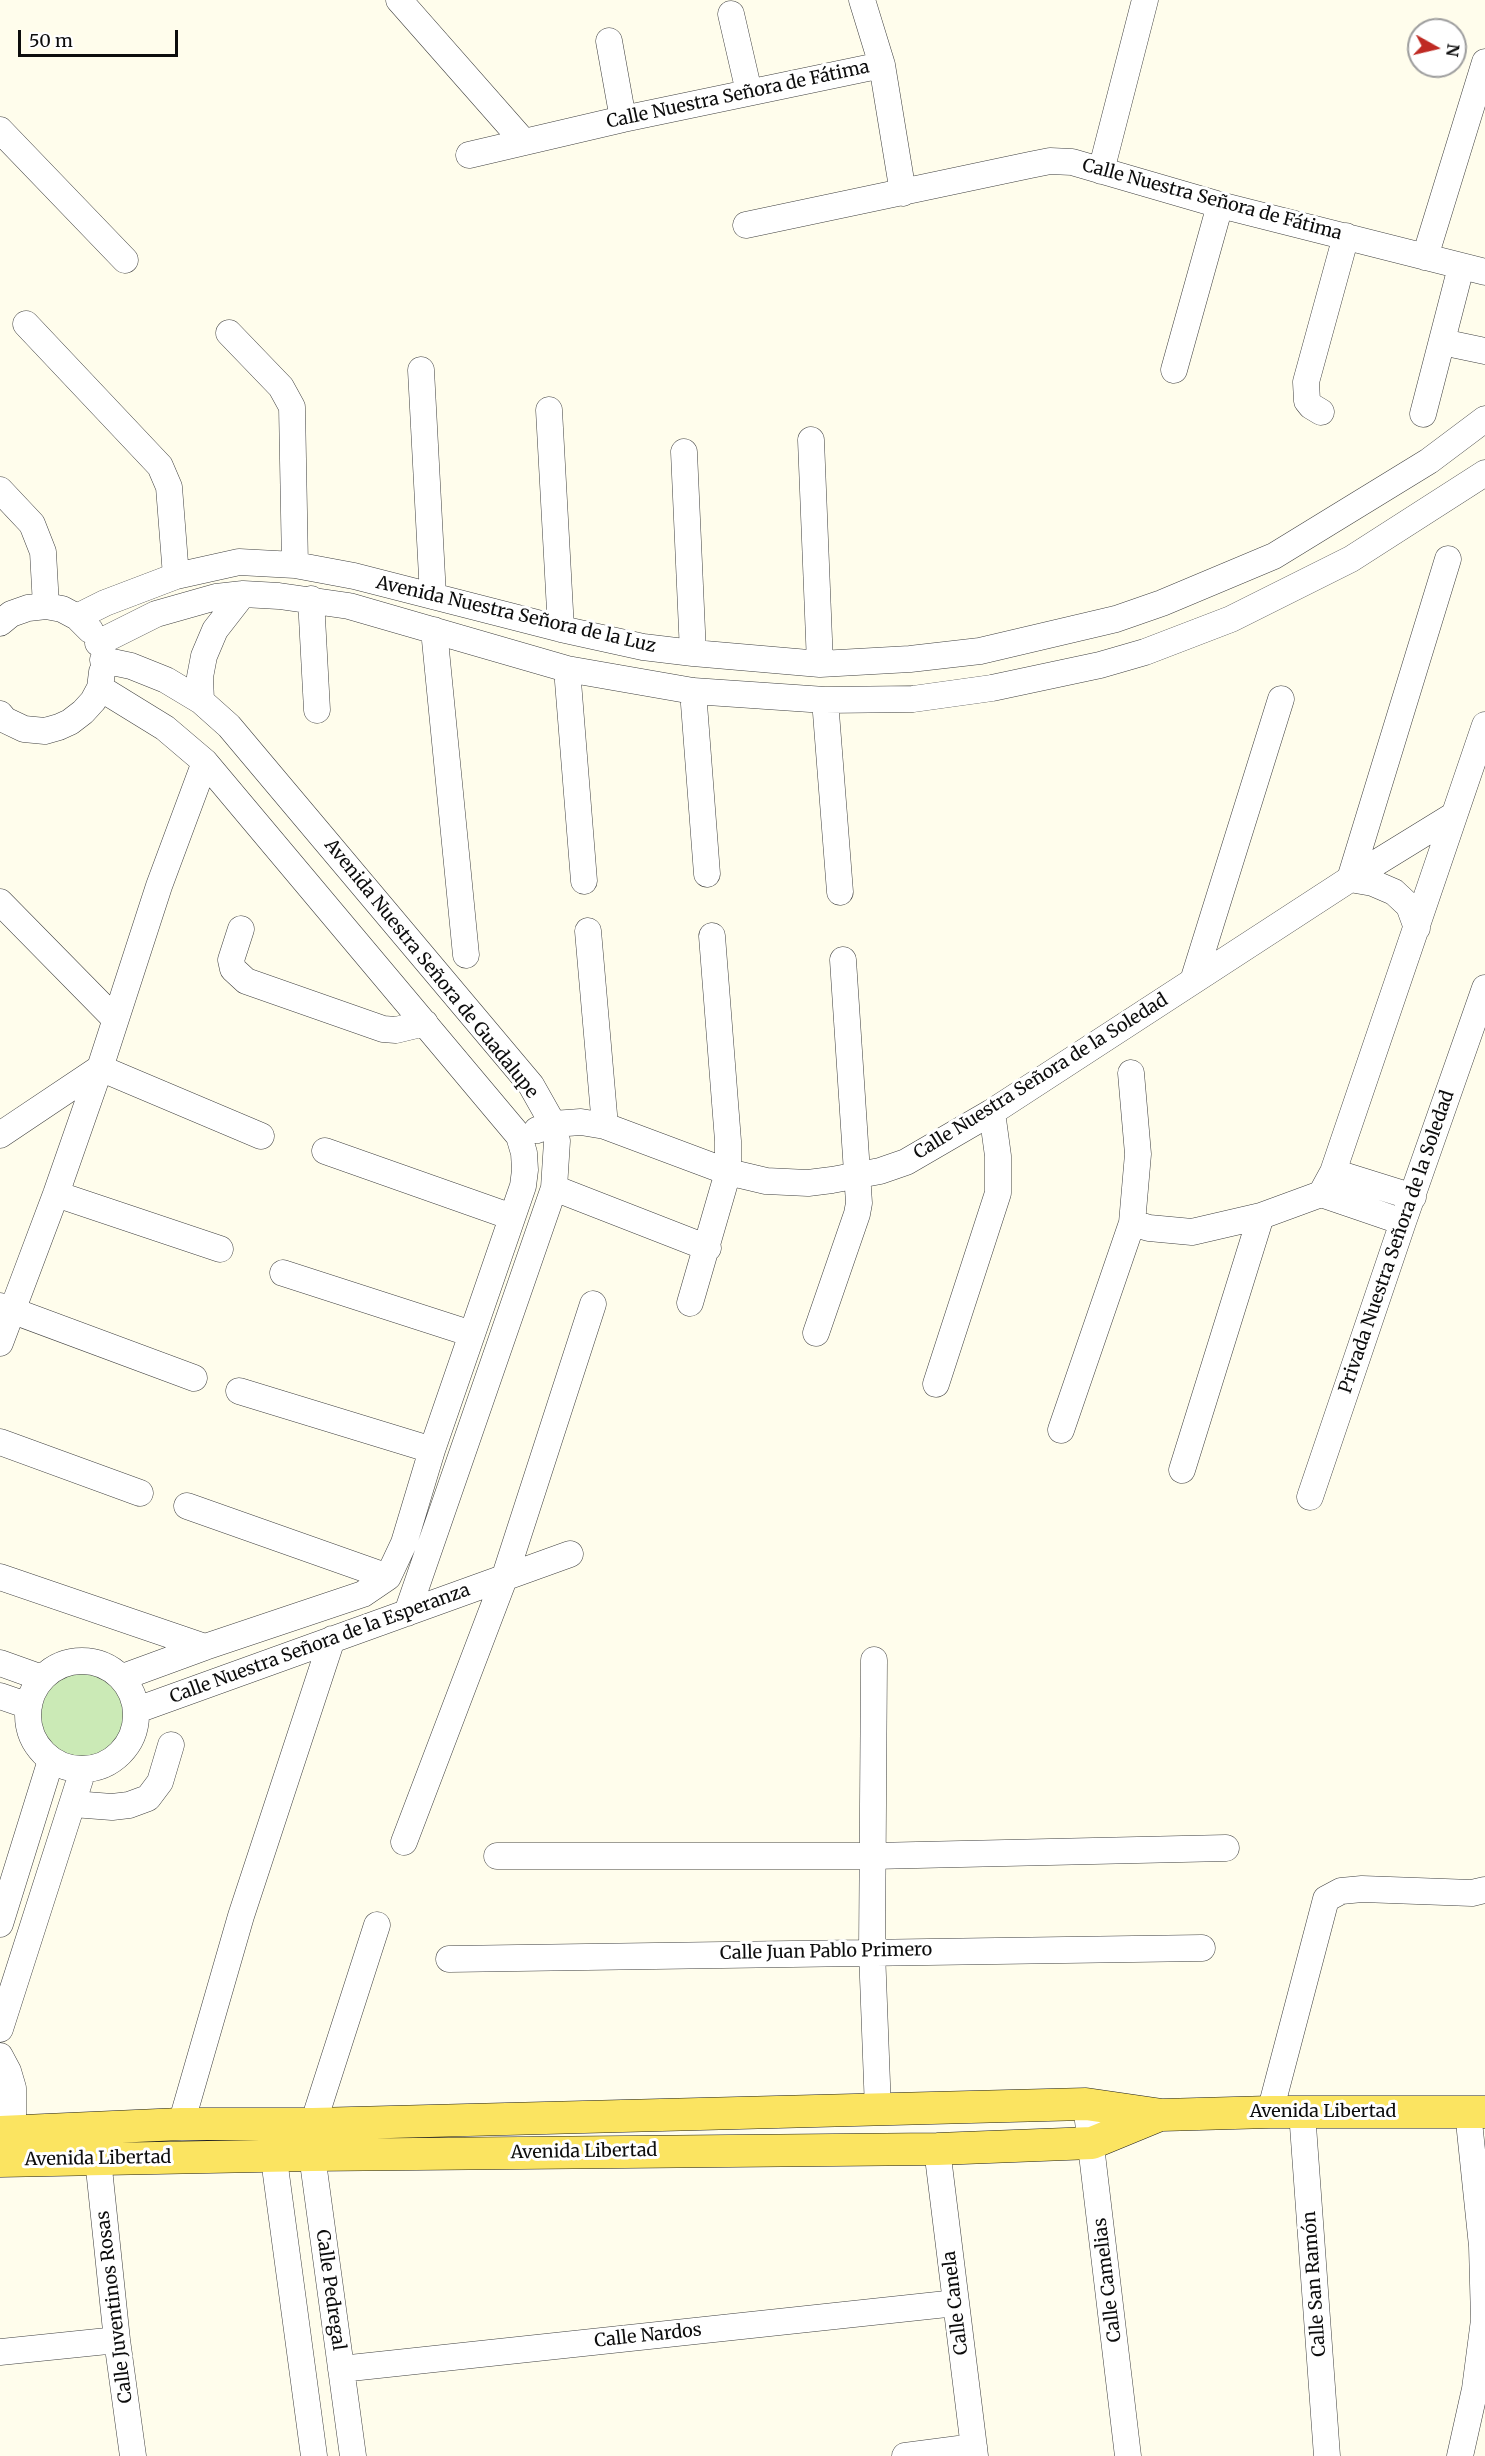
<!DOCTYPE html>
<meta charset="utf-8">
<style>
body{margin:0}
#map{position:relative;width:1485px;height:2456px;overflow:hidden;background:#fffdec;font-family:Merriweather,serif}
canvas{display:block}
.north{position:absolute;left:1407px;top:18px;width:60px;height:60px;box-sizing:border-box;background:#fff;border:2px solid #9e9e9e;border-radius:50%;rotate:98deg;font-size:16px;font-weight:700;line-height:24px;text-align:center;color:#0d0d0d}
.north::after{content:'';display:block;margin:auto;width:21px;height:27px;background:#bf2a23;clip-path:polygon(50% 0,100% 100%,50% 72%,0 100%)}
.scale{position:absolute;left:18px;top:30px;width:160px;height:27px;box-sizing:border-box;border:3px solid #0d0d0d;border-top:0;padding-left:8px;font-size:18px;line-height:21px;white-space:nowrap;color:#0d0d0d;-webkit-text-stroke:4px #fff;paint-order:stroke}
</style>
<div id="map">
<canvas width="1485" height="2456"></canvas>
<div class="north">N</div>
<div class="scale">50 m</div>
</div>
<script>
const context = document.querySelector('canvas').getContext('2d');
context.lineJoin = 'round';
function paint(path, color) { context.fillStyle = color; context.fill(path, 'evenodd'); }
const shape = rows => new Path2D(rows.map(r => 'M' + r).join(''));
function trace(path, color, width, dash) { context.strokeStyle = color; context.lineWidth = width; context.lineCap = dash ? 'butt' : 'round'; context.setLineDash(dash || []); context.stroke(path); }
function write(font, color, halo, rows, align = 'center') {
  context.font = font + ' Merriweather,serif'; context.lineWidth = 6; context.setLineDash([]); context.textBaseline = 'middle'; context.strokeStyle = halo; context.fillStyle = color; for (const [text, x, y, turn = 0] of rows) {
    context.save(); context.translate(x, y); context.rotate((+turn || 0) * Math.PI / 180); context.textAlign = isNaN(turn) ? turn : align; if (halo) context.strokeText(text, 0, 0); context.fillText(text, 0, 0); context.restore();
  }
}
paint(shape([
 '41 1716a43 43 0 1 1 86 0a43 43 0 1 1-86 0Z'
]), '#cbeab6');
const minor = shape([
 [399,0,524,142],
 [862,0,882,65,903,193],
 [731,14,749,92],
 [609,41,623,119],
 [0,130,125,260],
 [469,155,623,119,882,65],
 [1101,171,1145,0],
 [746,225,1030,165,1050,161,1072,162,1220,205,1485,272],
 [1425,257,1485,62],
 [26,324,160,466,169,487,176,576],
 [229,333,281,387,292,407,295,565],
 [1442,342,1485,351],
 [421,370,433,596],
 [1174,370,1220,205],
 [549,410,561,629],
 [1321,412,1311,406,1307,401,1306,382,1346,236],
 [1423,414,1461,267],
 [811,440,820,664],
 [684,452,693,653],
 [0,490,32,524,43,552,46,606],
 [311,599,317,710],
 [77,617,105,603,176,576,239,562,295,565,354,576,561,629,643,647,693,653,820,664,910,659,980,651,1116,619,1162,603,1274,556,1429,461,1485,419],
 [0,623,11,614,28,608,46,606,62,609,77,617,90,630],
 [434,630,466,955],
 [98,643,156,614,216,597,243,594,279,596,349,606,567,669,693,691,825,700,913,699,992,688,1100,665,1145,652,1231,619,1351,559,1485,473],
 [103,660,131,666,166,680,201,701,229,726,531,1085,553,1124,557,1141,554,1188,407,1613],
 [567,669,584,881],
 [100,688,165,728,205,762,519,1136,524,1153,525,1170,523,1186,432,1450,404,1543,388,1577,363,1594,205,1647,123,1677],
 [693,691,707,874],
 [825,700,840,892],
 [201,701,200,677,204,656,215,630,243,594],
 [0,714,5,720,24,729,45,731,59,727,70,722,83,712,93,701,100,688,102,672],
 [0,902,115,1019],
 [1417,928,1409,906,1394,892,1373,883,1350,879,1448,559],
 [241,929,231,960,233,969,246,981,383,1029,396,1030,425,1023],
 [588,931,605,1126],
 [1193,981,1281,699],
 [537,1130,553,1124,581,1122,605,1126,728,1172,766,1181,808,1183,832,1180,880,1171,906,1162,992,1112,1350,879,1454,815],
 [0,1135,100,1068,261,1136],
 [325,1151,512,1217],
 [1333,1172,1413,1197],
 [554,1188,708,1248],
 [56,1194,220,1249],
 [1321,1194,1333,1172,1485,725],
 [1132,1223,1149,1228,1192,1232,1261,1216,1321,1194,1403,1222],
 [283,1273,472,1334],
 [690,1303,728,1172,728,1141,712,936],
 [0,1306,194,1378],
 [816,1333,857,1214,859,1203,843,960],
 [0,1343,56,1194,100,1068,159,886,205,762],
 [936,1384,998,1193,998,1156,992,1112],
 [239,1391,432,1450],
 [1061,1430,1132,1223,1138,1154,1131,1073],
 [0,1442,140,1493],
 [1182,1470,1261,1216],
 [1310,1497,1403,1222,1485,988],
 [187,1506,388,1577],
 [0,1577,205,1647],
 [874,1660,872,1951,878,2110],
 '28 1715a54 54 0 1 1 108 0a54 54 0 1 1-108 0Z',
 [0,1663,42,1678],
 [0,1696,29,1706],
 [137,1710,570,1554],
 [73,1804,112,1807,129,1805,148,1798,160,1782,171,1745],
 [404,1842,504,1579,593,1304],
 [497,1856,873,1856,1226,1848],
 [0,1924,51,1760],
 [449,1959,1202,1948],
 [0,2029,83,1770],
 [0,2056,8,2071,13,2088,13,2131],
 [1086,2104,1128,2456],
 [1270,2112,1326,1899,1341,1891,1362,1889,1472,1893,1485,1890],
 [1302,2112,1327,2456],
 [181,2124,241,1916,332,1639],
 [271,2137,314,2456],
 [937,2149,975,2456],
 [98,2159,117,2340,133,2456],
 [0,2352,117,2340],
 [341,2369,956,2303],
 [353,2456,312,2155,313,2124,377,1925],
 [905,2456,974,2447],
 [1460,2456,1475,2389,1484,2320,1482,2246,1468,2112]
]);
const major = shape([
 [0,2132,181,2124,313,2124,1086,2104,1162,2115,1270,2112,1485,2112],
 [0,2161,312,2155,937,2149,1092,2143,1160,2115]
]);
trace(minor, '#404040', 27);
trace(major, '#1e1e1e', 33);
trace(minor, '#fff', 26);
trace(major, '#fbe461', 32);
write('18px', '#0d0d0d', '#fff', [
 ["Calle Nuestra Señora de Fátima",738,95,-12],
 ["Calle Nuestra Señora de Fátima",1212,200,15],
 ["Avenida Nuestra Señora de la Luz",516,615,13],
 ["Avenida Nuestra Señora de Guadalupe",431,969,51],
 ["Calle Nuestra Señora de la Soledad",1041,1077,-32],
 ["Privada Nuestra Señora de la Soledad",1397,1242,-71],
 ["Calle Nuestra Señora de la Esperanza",320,1644,-20],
 ["Calle Juan Pablo Primero",826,1952,-1],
 ["Avenida Libertad",1323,2112],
 ["Avenida Libertad",584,2152,-1],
 ["Avenida Libertad",98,2159,-1],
 ["Calle Camelias",1108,2280,-97],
 ["Calle San Ramón",1315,2284,-94],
 ["Calle Pedregal",330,2290,82],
 ["Calle Canela",956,2303,-97],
 ["Calle Juventinos Rosas",115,2307,-97],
 ["Calle Nardos",648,2336,-6]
]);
</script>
